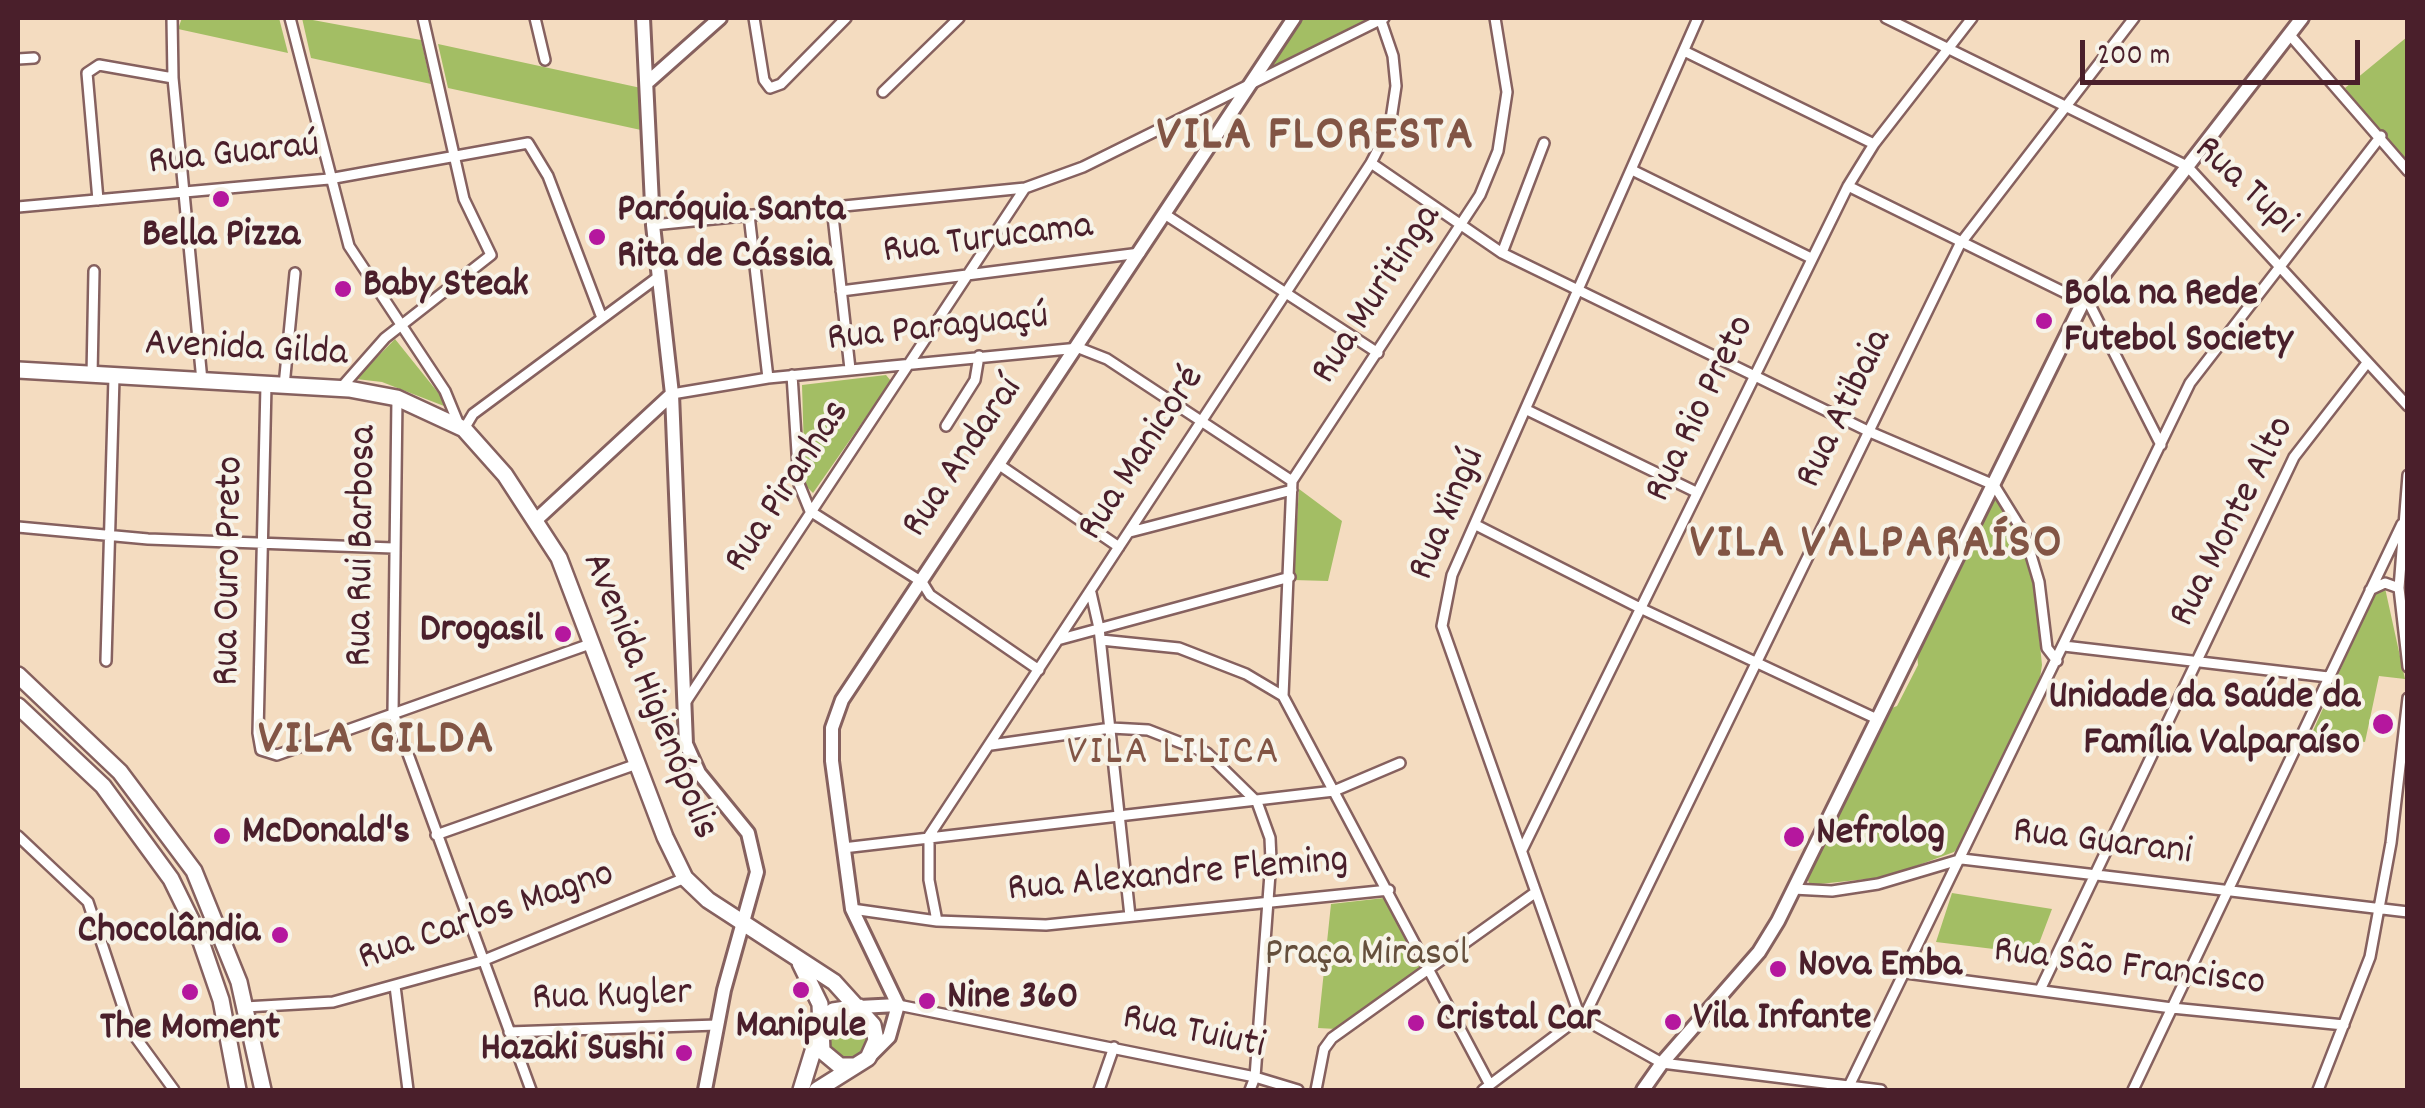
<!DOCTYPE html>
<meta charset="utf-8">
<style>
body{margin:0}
#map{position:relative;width:2425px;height:1108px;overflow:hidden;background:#f4dcc0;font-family:Dekko,sans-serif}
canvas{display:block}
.frame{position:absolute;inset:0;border:20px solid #4a1f2b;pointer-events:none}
.scale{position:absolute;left:2080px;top:40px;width:280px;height:45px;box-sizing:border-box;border:5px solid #4a1f2b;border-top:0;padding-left:12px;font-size:30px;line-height:35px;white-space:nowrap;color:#4a1f2b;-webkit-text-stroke:8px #f7f3e8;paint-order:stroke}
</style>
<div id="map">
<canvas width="2425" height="1108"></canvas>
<div class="frame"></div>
<div class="scale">200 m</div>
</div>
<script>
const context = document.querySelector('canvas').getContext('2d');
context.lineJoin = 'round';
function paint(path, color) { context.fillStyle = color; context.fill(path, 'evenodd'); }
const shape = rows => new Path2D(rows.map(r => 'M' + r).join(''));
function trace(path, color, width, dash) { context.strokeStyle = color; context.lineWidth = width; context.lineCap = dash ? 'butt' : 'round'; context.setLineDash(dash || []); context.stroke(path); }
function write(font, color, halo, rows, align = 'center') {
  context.font = font + ' Dekko,sans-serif'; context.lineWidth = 8; context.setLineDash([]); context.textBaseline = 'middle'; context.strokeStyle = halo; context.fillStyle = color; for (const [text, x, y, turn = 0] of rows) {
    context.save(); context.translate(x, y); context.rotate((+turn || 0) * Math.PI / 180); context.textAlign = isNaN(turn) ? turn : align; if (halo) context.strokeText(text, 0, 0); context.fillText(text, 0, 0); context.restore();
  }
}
paint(shape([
 [182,18,279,18,288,53,178,29],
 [302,18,421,40,431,84,311,58],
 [1298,18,1375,18,1258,76],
 [2407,37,2407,165,2345,88],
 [438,44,641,88,641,130,448,88],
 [395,339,440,395,444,406,382,382,356,379],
 [886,375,891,381,813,493,805,485,802,385],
 [1299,489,1342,521,1328,581,1293,580],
 [1993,499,2000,499,2016,527,2034,585,2042,665,2039,684,1964,842,1954,852,1886,877,1810,885,1806,876,1889,709,1897,706,1918,665,1917,652],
 [2385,588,2405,679,2379,676,2365,742,2312,733,2376,590],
 [1952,893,2052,909,2035,954,1936,942],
 [1384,898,1422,971,1336,1029,1318,1028,1331,904],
 '825 1037a22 22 0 1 1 44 0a22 22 0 1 1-44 0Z'
]), '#a3be64');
const street = shape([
 [172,18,173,78,202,381],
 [290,18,349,246,445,391,459,425],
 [535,18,545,60],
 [754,18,764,80,770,88,781,84,846,18],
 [1698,18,1452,575,1442,626,1580,1017,1662,1063,1881,1090],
 [1886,18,2187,166,2408,406],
 [2289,34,2408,171],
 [1684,51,1874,144],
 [18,59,34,58],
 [883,92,959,18],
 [1371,163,1502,253,1870,432,1994,485,2025,535,2039,582,2047,648,2057,661],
 [1632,170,1811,258],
 [1848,186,2090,305,2161,445],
 [98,200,87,73,99,65,173,78],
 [18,207,329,179,528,143,548,176,602,318],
 [832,207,850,369],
 [749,215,768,378],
 [1166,215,1378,353],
 [653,225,1025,188,1083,167,1384,18],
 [1502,253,1544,143],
 [841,291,1140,253],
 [792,375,799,484,810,511,922,582,930,595,1039,670],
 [92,376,94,271],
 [266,385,258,733,261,750,277,755,590,644],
 [284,386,295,273],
 [340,389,385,338,491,255,464,199,423,18],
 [672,394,768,378,1079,348,1107,359,1292,481],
 [397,398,393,713,531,1090],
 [1527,410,1696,492],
 [946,426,975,380,979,356],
 [464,429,473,414,658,277],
 [1001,466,1119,547],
 [2408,475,2399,588,2408,667],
 [1292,481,1283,696,1490,1085],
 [1292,481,1480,195,1498,151,1507,92,1495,18],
 [1476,525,1640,608,1877,719],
 [18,527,148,539,393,548],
 [1130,532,1292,490],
 [2370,590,2385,583,2399,588],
 [1091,593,1099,628,1130,916],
 [1061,639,1290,577],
 [1101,640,1179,648,1246,674,1283,696],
 [2064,646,2328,677],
 [106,661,114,377],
 [685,703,1025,188],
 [991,745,1111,728,1148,730,1207,753,1257,802,1270,838,1271,860,1255,1077,1250,1090],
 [436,835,637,764],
 [18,836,88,902,131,1031,174,1090],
 [843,848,1334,791,1400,763],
 [1522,850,1848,186,1874,144,1972,18],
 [1793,889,1832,891,1878,884,1962,859,2408,912],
 [852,909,937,921,1046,925,1389,890],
 [937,921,929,880,929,836,1371,163,1390,126,1396,86,1393,56,1380,18],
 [1906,973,2172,1008,2344,1025],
 [395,986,408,1090],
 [2040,990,2294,457,2367,363],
 [898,1005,1255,1077,1298,1090],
 [245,1007,333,1002,482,961,685,878],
 [1583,1019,1960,244,2134,18],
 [509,1032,717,1025],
 [1849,1086,2190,383,2381,136],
 [1099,1090,1114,1047],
 [1316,1090,1324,1049,1332,1038,1536,892],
 [1483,1090,1580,1017],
 [2133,1090,2402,524],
 [2318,1090,2370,957,2391,843,2408,698]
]);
const secondary = shape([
 [643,18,653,225,672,394,686,744,699,773,748,833,757,872,724,990,705,1090],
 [649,81,720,18],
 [537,519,672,394],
 [898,1005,852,909,832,761,832,728,842,700,1294,18],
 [859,1007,898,1005],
 [870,1056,889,1037,898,1005],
 [1643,1090,1662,1063,1759,952,1778,921,2084,300,2302,18]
]);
const primary = shape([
 [18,370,349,389,397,398,464,429,505,475,559,558,665,837,685,878,708,900,834,982,873,1025,876,1040,868,1058,817,1090],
 [18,675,120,772,194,871,239,982,263,1090],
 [18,706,103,786,171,879,199,936,221,1000,238,1090],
 [800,963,820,1004,822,1051,840,1066,854,1066],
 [820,1027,833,1011,859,1007],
 [801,1090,818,1035]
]);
trace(street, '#86615f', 14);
trace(secondary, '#86615f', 18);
trace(primary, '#86615f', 20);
trace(street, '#fff', 9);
trace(secondary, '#fff', 12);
trace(primary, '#fff', 15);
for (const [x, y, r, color] of [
 [221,199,10,"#b5179e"],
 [597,237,10,"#b5179e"],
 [343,289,10,"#b5179e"],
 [2044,321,10,"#b5179e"],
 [563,634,10,"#b5179e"],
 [2383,724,12,"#b5179e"],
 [222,836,10,"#b5179e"],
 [1794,837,12,"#b5179e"],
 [280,935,10,"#b5179e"],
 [1778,969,10,"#b5179e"],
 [801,990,10,"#b5179e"],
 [190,992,10,"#b5179e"],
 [927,1001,10,"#b5179e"],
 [1673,1022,10,"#b5179e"],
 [1416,1023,10,"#b5179e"],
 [684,1053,10,"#b5179e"]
]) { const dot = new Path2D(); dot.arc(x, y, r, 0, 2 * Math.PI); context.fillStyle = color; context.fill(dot); trace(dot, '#f7f3e8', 4); }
write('40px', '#4a1f2b', '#f7f3e8', [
 ["Rua Guaraú",234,157,-6],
 ["Rua Tupi",2243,188,43],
 ["Rua Turucama",988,242,-7],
 ["Rua Muritinga",1379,296,-57],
 ["Rua Paraguaçú",938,331,-6],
 ["Avenida Gilda",246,352,3],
 ["Rua Rio Preto",1703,410,-64],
 ["Rua Atibaia",1847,410,-64],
 ["Rua Manicoré",1144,455,-57],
 ["Rua Andaraí",965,459,-56],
 ["Rua Piranhas",790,488,-57],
 ["Rua Xingú",1450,515,-67],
 ["Rua Monte Alto",2235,523,-63],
 ["Rua Rui Barbosa",365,546,-89],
 ["Rua Ouro Preto",232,571,-89],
 ["Avenida Higienópolis",647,697,68],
 ["Rua Guarani",2102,845,7],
 ["Rua Alexandre Fleming",1178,878,-5],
 ["Rua Carlos Magno",487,919,-19],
 ["Rua São Francisco",2129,970,7],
 ["Rua Kugler",612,999,-2],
 ["Rua Tuiuti",1193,1035,12]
]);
write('bold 40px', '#4a1f2b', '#f7f3e8', [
 ["Paróquia Santa",617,214],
 ["Rita de Cássia",617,260],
 ["Bella Pizza",221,239,"center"],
 ["Baby Steak",363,289],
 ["Bola na Rede",2064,298],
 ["Futebol Society",2064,344],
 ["Drogasil",543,634,"right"],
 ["Unidade da Saúde da",2360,701,"right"],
 ["Família Valparaíso",2360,747,"right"],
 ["McDonald's",242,836],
 ["Nefrolog",1816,837],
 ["Chocolândia",260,935,"right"],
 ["Nova Emba",1798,969],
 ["Nine 360",947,1001],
 ["Vila Infante",1693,1022],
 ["Cristal Car",1436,1023],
 ["Manipule",801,1030,"center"],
 ["The Moment",190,1032,"center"],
 ["Hazaki Sushi",664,1053,"right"]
], 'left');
write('40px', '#654f3c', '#f7f3e8', [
 ["Praça Mirasol",1367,958]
]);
context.letterSpacing = '2.5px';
write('42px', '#825545', '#f7f3e8', [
 ["VILA LILICA",1174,756]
]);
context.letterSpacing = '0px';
context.letterSpacing = '2.5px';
write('bold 50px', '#825545', '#f7f3e8', [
 ["VILA FLORESTA",1316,140],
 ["VILA VALPARAÍSO",1877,548],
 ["VILA GILDA",377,744]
]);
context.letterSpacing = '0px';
</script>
